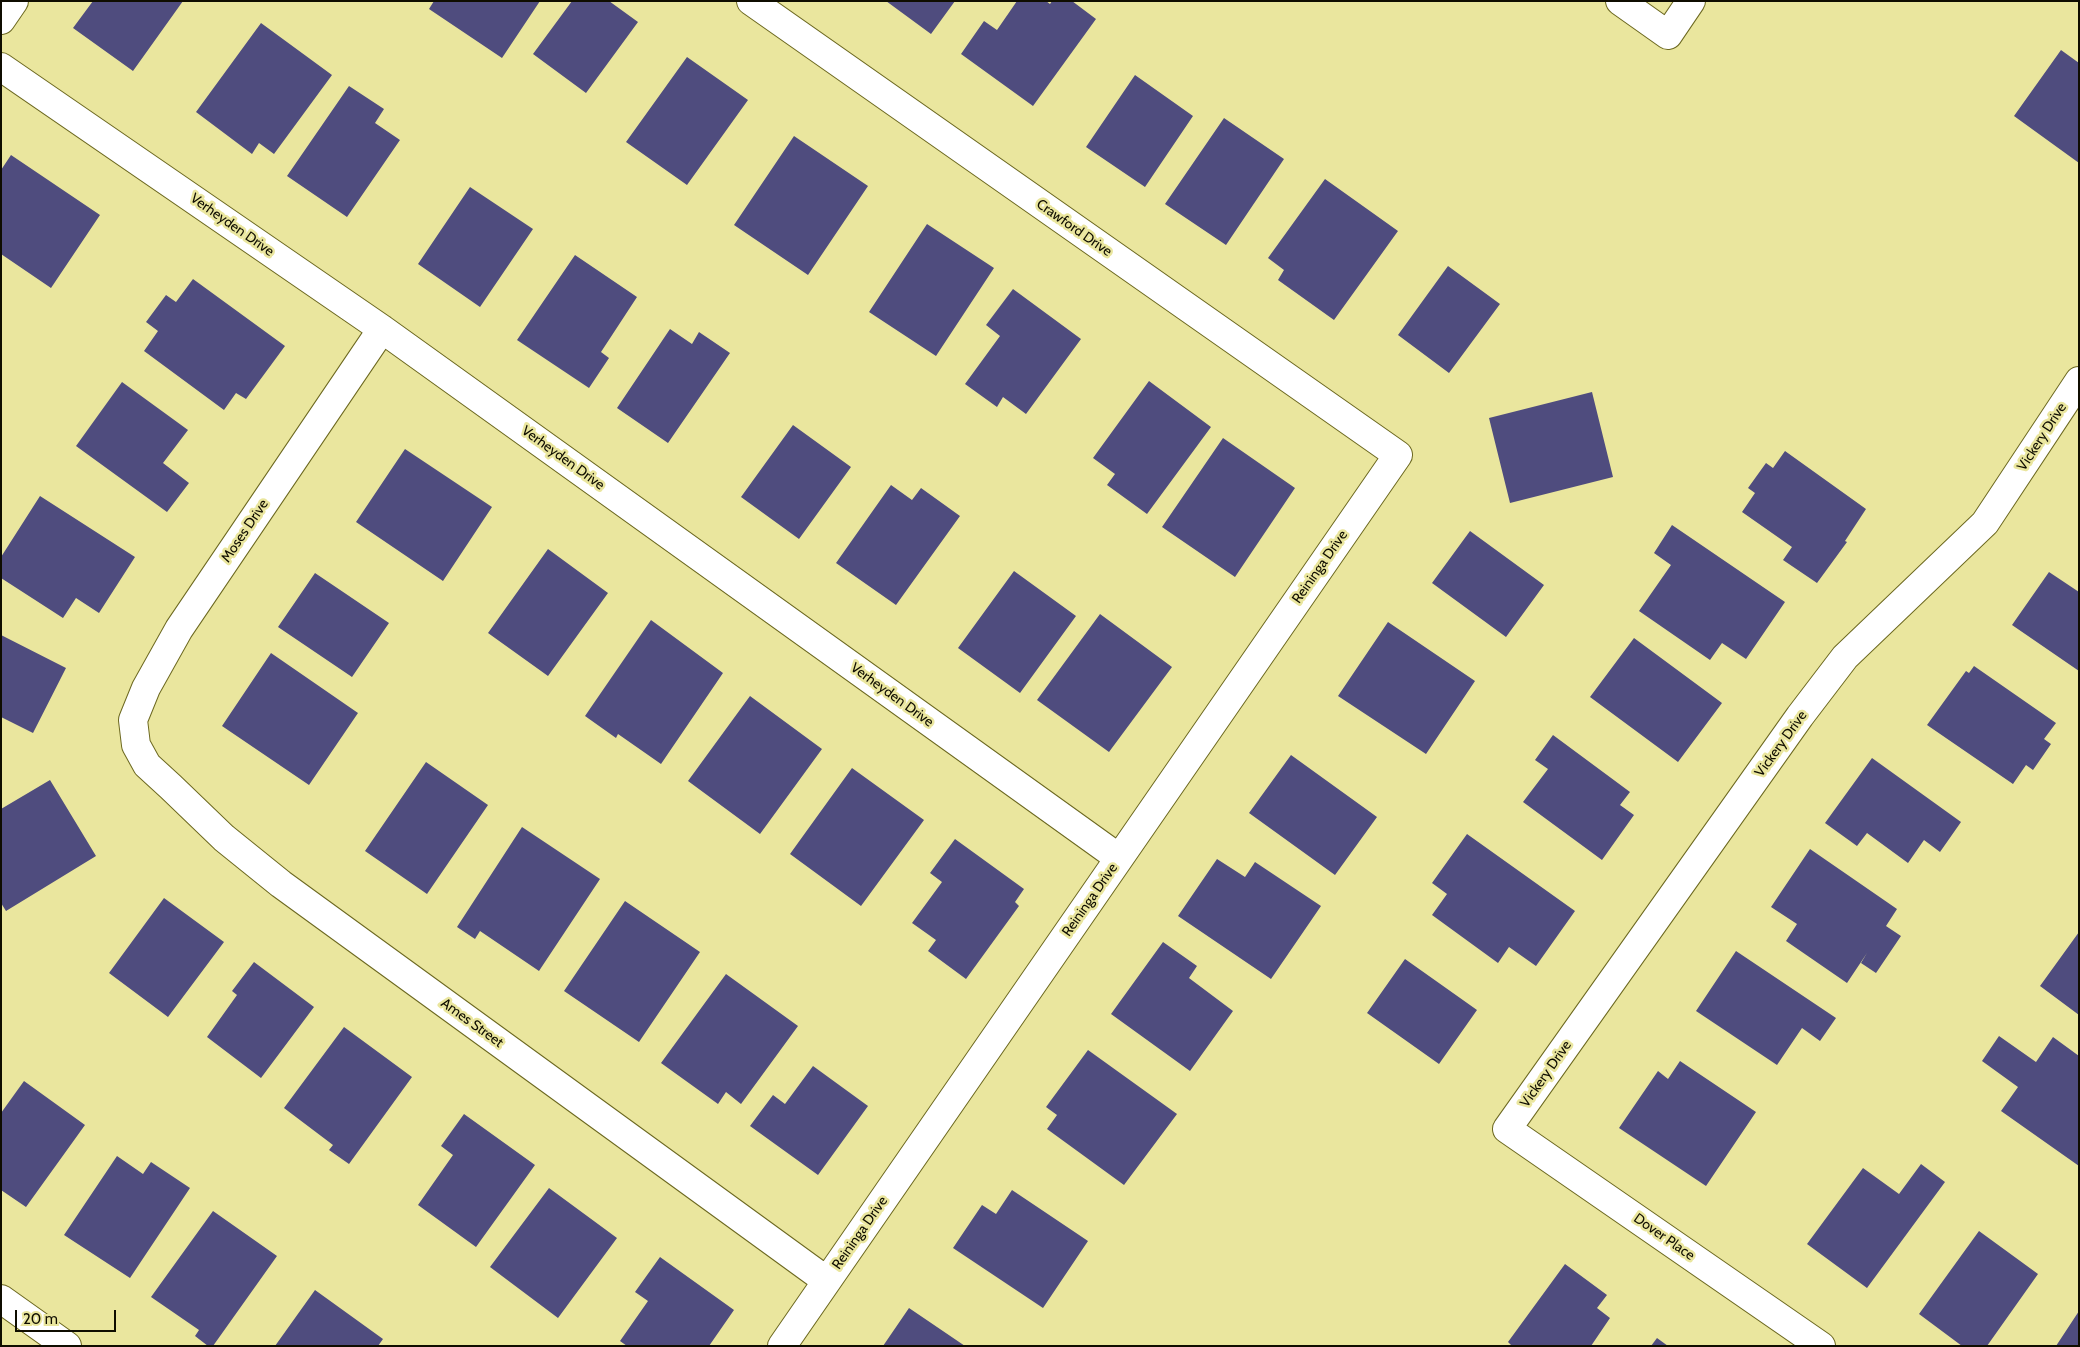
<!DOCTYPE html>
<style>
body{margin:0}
#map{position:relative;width:2080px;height:1347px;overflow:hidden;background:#eae69e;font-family:Cabin,sans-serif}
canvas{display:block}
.frame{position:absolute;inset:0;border:2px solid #0f0d00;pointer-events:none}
.scale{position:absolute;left:15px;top:1310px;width:101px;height:22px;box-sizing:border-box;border:2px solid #0f0d00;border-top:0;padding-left:6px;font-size:15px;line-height:18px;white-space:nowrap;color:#0f0d00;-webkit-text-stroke:4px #eae69e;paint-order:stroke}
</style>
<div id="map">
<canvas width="2080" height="1347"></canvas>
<div class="frame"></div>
<div class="scale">20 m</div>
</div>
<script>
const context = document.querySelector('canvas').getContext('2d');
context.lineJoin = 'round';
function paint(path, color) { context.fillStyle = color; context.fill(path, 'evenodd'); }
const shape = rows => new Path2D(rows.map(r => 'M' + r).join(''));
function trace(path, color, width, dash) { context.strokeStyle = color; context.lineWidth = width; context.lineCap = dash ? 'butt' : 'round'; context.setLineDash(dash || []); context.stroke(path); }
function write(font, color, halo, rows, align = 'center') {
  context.font = font + ' Cabin,sans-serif'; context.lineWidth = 5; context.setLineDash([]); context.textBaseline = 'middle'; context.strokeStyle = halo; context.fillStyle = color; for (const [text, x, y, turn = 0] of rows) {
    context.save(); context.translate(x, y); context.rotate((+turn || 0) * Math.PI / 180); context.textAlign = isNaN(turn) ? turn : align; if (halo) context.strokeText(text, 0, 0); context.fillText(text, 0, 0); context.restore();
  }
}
paint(shape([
 [93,1,183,1,133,71,73,28],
 [434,1,540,1,502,58,429,9],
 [572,1,609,1,638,22,586,93,533,54],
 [886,1,955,1,931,34],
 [1017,1,1046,1,1050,4,1052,1,1072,1,1096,19,1033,106,961,54,984,21,997,30],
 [261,23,332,75,274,154,259,143,252,154,196,112],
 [2061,50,2079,63,2079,163,2014,116],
 [687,57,748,100,687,185,626,142],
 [1135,75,1193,116,1145,187,1086,147],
 [349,86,384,109,375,123,400,140,347,217,287,176],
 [1224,118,1284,159,1226,245,1165,204],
 [794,136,868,186,808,275,734,225],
 [11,155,100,215,51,288,1,254,1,170],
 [1325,179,1398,231,1334,320,1278,280,1284,270,1268,258],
 [470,187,533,229,480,307,418,264],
 [927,224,994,268,936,356,869,312],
 [575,255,637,297,601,352,609,358,589,388,517,340],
 [1448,266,1500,304,1449,373,1398,335],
 [193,279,285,346,246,399,236,393,224,410,144,351,158,331,146,322,166,295,176,302],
 [1013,289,1081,339,1026,414,1003,397,997,407,965,384,1000,336,986,325],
 [670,329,692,344,699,332,730,353,668,443,617,408],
 [1149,381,1211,427,1147,514,1107,485,1115,474,1093,458],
 [122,382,188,430,163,463,189,483,167,512,76,446],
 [1592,392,1613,477,1510,503,1489,418],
 [793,425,851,467,799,539,741,497],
 [1223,438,1295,488,1235,577,1162,527],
 [405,449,492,507,443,581,356,522],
 [1785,451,1866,509,1845,541,1847,542,1817,583,1783,560,1792,547,1742,512,1755,493,1748,488,1766,463,1773,468],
 [891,485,912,500,921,488,960,516,896,605,836,563],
 [40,496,135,557,99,613,76,598,63,618,1,578,1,557],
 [1672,525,1785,602,1746,659,1722,643,1710,660,1639,611,1671,565,1654,553],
 [1470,531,1544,585,1506,637,1432,583],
 [548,549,608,593,548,676,488,633],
 [1014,571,1076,616,1020,693,958,648],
 [2049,572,2079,592,2079,671,2012,625],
 [315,573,389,623,352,677,278,627],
 [1100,614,1172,667,1109,752,1037,700],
 [651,620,723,673,661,764,618,734,616,738,585,716],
 [1388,622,1475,681,1426,754,1338,696],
 [1,635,66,668,33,733,1,717],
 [1634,638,1722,703,1678,762,1590,697],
 [271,653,358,713,309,785,222,726],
 [1974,666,2056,723,2044,739,2051,744,2033,770,2026,765,2013,784,1927,725,1966,671,1969,673],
 [750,696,822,749,760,834,688,781],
 [1553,735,1630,792,1620,805,1634,815,1602,860,1523,802,1548,769,1535,760],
 [1291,755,1377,817,1335,875,1249,813],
 [1872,758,1961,822,1940,852,1924,840,1908,863,1867,833,1857,846,1825,823],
 [426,762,488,805,427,894,365,851],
 [852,768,924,820,861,906,790,854],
 [50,780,96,856,6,911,1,903,1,809],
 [522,827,600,879,539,971,480,931,475,939,457,927],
 [1467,834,1575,911,1536,966,1509,947,1498,963,1432,915,1447,894,1432,883],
 [955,839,1024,889,1015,902,1019,906,966,979,928,951,936,940,912,923,942,882,930,873],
 [1810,849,1897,909,1886,926,1901,936,1876,973,1861,963,1867,953,1847,983,1786,941,1797,924,1771,907],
 [1217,859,1245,877,1255,862,1321,906,1271,979,1178,916],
 [164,898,224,942,168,1017,109,973],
 [625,901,700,952,639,1042,564,991],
 [2079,932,2079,1015,2040,986],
 [1163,942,1197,966,1189,978,1233,1011,1190,1071,1111,1014],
 [1736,951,1836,1018,1820,1041,1802,1028,1777,1065,1696,1011],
 [1405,959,1477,1010,1439,1064,1367,1013],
 [254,962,314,1007,261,1078,207,1037,237,995,232,991],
 [726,974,798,1026,741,1104,726,1092,718,1104,661,1063],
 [344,1027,412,1077,349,1164,329,1150,333,1145,284,1108],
 [1999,1036,2036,1062,2053,1037,2079,1056,2079,1166,2001,1111,2018,1087,1982,1061],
 [1088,1050,1177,1114,1124,1185,1047,1129,1057,1115,1046,1107],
 [1680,1061,1756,1112,1706,1186,1619,1128,1658,1071,1668,1079],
 [813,1066,868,1106,818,1175,750,1126,773,1095,785,1104],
 [24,1081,85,1125,26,1207,1,1190,1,1113],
 [464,1114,535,1165,476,1247,418,1205,453,1155,441,1146],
 [117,1156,143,1174,151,1162,190,1188,130,1278,64,1235],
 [1921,1164,1945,1182,1867,1288,1807,1244,1863,1168,1899,1194],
 [549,1188,617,1238,558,1318,490,1267],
 [1012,1190,1088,1241,1043,1308,953,1248,982,1205,996,1214],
 [213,1211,277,1256,213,1346,208,1346,195,1336,199,1330,151,1297],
 [1979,1231,2038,1274,1987,1346,1962,1346,1919,1314],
 [660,1257,734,1310,709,1346,627,1346,620,1341,648,1301,635,1292],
 [1565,1264,1607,1295,1597,1308,1610,1318,1591,1346,1512,1346,1508,1342],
 [315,1290,383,1339,378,1346,275,1346],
 [909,1308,965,1346,883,1346],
 [2079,1311,2079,1346,2056,1346],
 [1657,1338,1668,1346,1651,1346]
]), '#4f4c7e');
const minor = shape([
 [751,1,1398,455,782,1346],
 [1620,1,1668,35,1691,1],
 [1,20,14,1],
 [1,67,382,329,1119,858],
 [382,329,179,629,146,688,133,720,136,745,147,765,171,787,224,838,281,884,827,1281],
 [1,1299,67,1346],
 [1821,1346,1507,1129,1800,716,1845,657,1985,523,2079,381]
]);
trace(minor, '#6c6820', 30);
trace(minor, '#fff', 28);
write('14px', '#0f0d00', '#eae69e', [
 ["Verheyden Drive",232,225,35],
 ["Crawford Drive",1074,228,35],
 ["Vickery Drive",2042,437,-57],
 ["Verheyden Drive",563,458,36],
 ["Moses Drive",245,531,-56],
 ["Reininga Drive",1320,567,-55],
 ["Verheyden Drive",892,695,36],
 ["Vickery Drive",1781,744,-54],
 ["Reininga Drive",1090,900,-55],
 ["Ames Street",472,1023,36],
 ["Vickery Drive",1546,1074,-55],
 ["Reininga Drive",860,1233,-55],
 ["Dover Place",1664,1237,35]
]);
</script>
